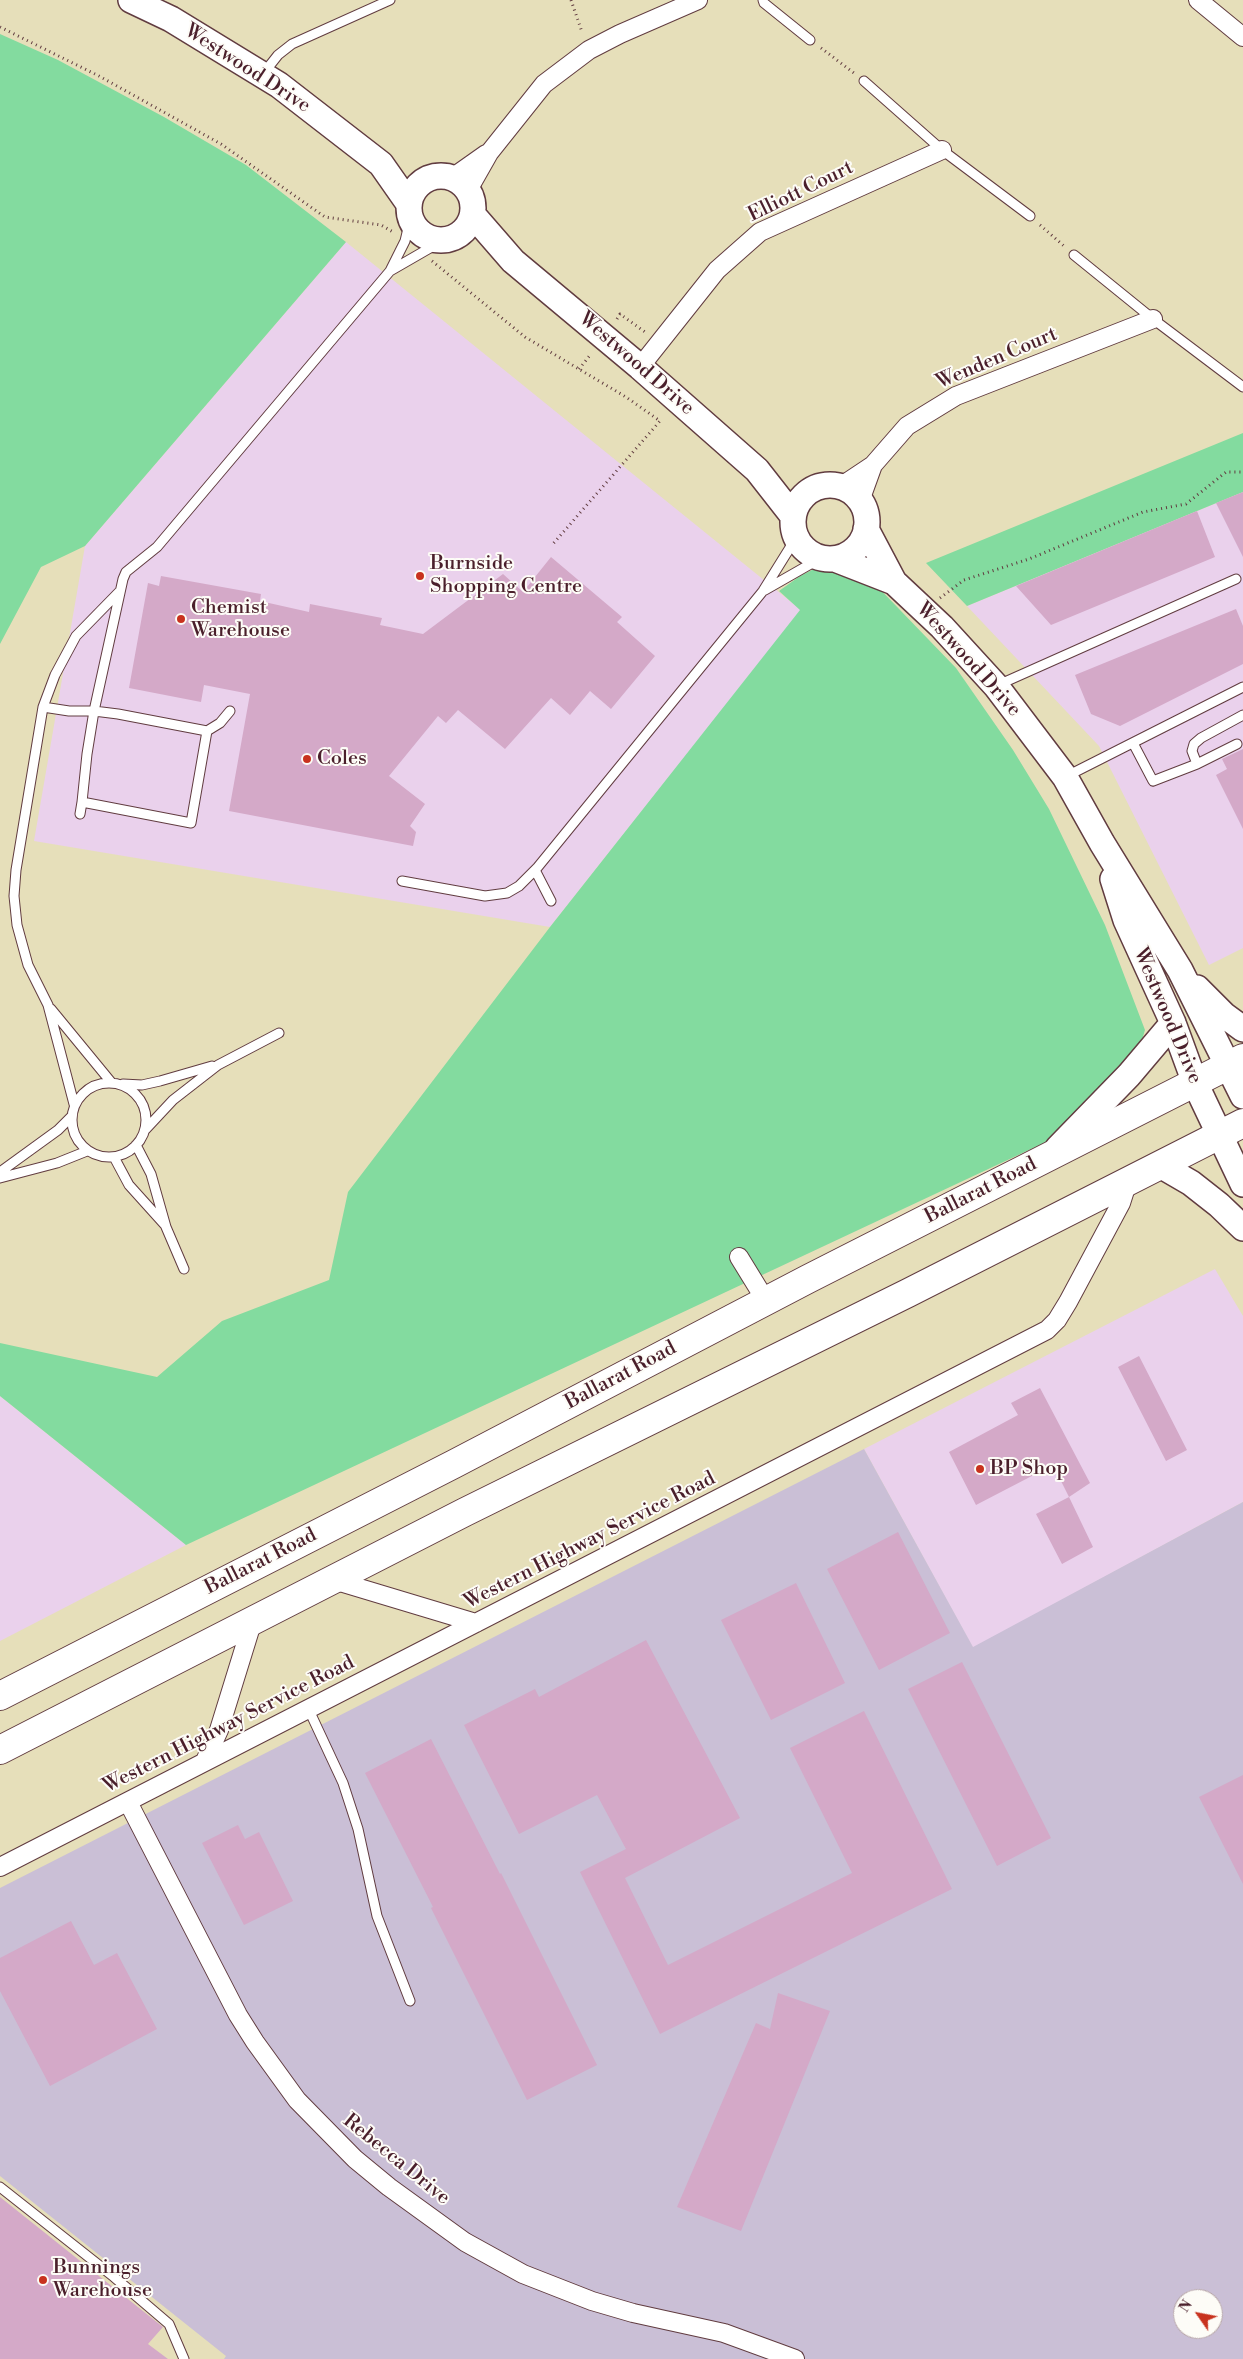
<!DOCTYPE html>
<style>
body{margin:0}
#map{position:relative;width:1243px;height:2359px;overflow:hidden;background:#e6dfba;font-family:"Libre Bodoni",serif}
canvas{display:block}
.north{position:absolute;left:1173px;top:2289px;width:50px;height:50px;box-sizing:border-box;background:#fdfcf7;border:1px solid #b5a4a5;border-radius:50%;rotate:303deg;font-size:14px;font-weight:700;line-height:20px;text-align:center;color:#4a1f2b}
.north::after{content:'';display:block;margin:auto;width:18px;height:22px;background:#c8321e;clip-path:polygon(50% 0,100% 100%,50% 72%,0 100%)}
</style>
<div id="map">
<canvas width="1243" height="2359"></canvas>
<div class="north">N</div>
</div>
<script>
const context = document.querySelector('canvas').getContext('2d');
context.lineJoin = 'round';
function paint(path, color) { context.fillStyle = color; context.fill(path, 'evenodd'); }
const shape = rows => new Path2D(rows.map(r => 'M' + r).join(''));
function trace(path, color, width, dash) { context.strokeStyle = color; context.lineWidth = width; context.lineCap = dash ? 'butt' : 'round'; context.setLineDash(dash || []); context.stroke(path); }
function write(font, color, halo, rows, align = 'center') {
  context.font = font + ' "Libre Bodoni",serif'; context.lineWidth = 4; context.setLineDash([]); context.textBaseline = 'middle'; context.strokeStyle = halo; context.fillStyle = color; for (const [text, x, y, turn = 0] of rows) {
    context.save(); context.translate(x, y); context.rotate((+turn || 0) * Math.PI / 180); context.textAlign = isNaN(turn) ? turn : align; if (halo) context.strokeText(text, 0, 0); context.fillText(text, 0, 0); context.restore();
  }
}
paint(shape([
 [346,242,801,610,550,927,34,841,85,546],
 [1243,492,1243,948,1209,965,1099,746,967,606],
 [1215,1269,1243,1316,1243,1502,973,1648,864,1449],
 [0,1396,186,1545,0,1641]
]), '#ead1ec');
paint(shape([
 [864,1449,973,1647,1243,1502,1243,2359,224,2359,226,2356,0,2176,0,1888],
 [1183,2299,1213,2299,1213,2329,1183,2329]
]), '#cabfd6');
paint(shape([
 [0,34,58,60,164,117,246,165,346,242,85,546,41,567,0,644],
 [1243,433,1243,492,967,606,926,563],
 [827,568,873,582,956,668,1013,750,1049,809,1105,925,1145,1030,1139,1050,1085,1113,1046,1142,186,1545,0,1396,0,1343,157,1377,222,1321,329,1280,348,1192,550,927,800,610,779,591,800,576,814,569]
]), '#83db9f');
paint(shape([
 [1243,492,1243,557,1216,503],
 [1197,511,1215,557,1051,625,1016,586],
 [551,557,622,617,617,622,655,656,611,709,590,691,570,715,551,698,505,749,458,710,446,723,438,716,389,776,425,804,410,826,416,832,413,846,229,811,250,694,204,685,201,702,129,688,148,583,159,586,161,576,261,594,260,601,309,612,310,604,382,618,380,625,423,634,503,574,523,592],
 [1236,609,1243,626,1243,664,1120,726,1091,714,1075,675],
 [1243,749,1243,829,1216,775,1227,769,1222,759],
 [1139,1356,1187,1450,1166,1461,1118,1367],
 [1040,1388,1090,1483,1069,1497,1053,1465,976,1505,949,1452,1018,1415,1011,1403],
 [1069,1497,1093,1547,1062,1564,1036,1514],
 [898,1532,950,1633,879,1670,827,1569],
 [796,1583,845,1683,771,1720,721,1620],
 [646,1640,740,1818,625,1878,668,1965,852,1873,790,1748,864,1711,952,1889,660,2034,580,1872,626,1849,597,1795,519,1834,464,1725,535,1689,539,1697],
 [962,1662,1051,1838,997,1866,908,1689],
 [431,1739,500,1874,501,1873,597,2065,527,2100,431,1908,433,1907,365,1773],
 [1243,1775,1243,1884,1199,1797],
 [238,1825,245,1839,259,1832,293,1901,244,1925,202,1843],
 [71,1921,94,1965,117,1953,157,2029,50,2086,0,1991,0,1958],
 [778,1993,830,2011,741,2231,677,2207,756,2023,770,2029],
 [0,2197,163,2327,148,2344,168,2359,0,2359]
]), '#d4a9c8');
const lane = shape([
 [763,0,764,3,810,40],
 [263,74,278,55,292,44,390,0],
 [864,81,942,150,1030,216],
 [1074,255,1153,319,1243,387],
 [390,271,442,241],
 [765,590,821,558],
 [998,685,1236,579],
 [43,707,69,711,94,711,118,714,207,731,191,823,82,802,87,754,94,711,123,579,126,572,157,547,390,271,405,241,410,220],
 [207,731,220,723,230,711],
 [1133,743,1153,781,1197,764,1237,744],
 [1197,764,1192,751,1194,744,1201,738,1243,715],
 [1067,776,1243,687],
 [80,814,82,802],
 [535,870,551,901],
 [402,881,485,896,507,893,519,886,537,868,763,591,796,538],
 [51,1009,111,1082],
 '72 1120a37 37 0 1 1 74 0a37 37 0 1 1-74 0Z',
 [123,1084,142,1085,160,1081,212,1066],
 [74,1104,48,1005,28,965,17,925,14,896,16,870,43,707,55,675,76,636,119,592],
 [145,1130,173,1100,218,1065,279,1033],
 [136,1145,151,1174,166,1227,184,1269],
 [114,1157,129,1185,165,1225],
 [0,1172,58,1130,71,1117],
 [0,1178,57,1163,87,1151],
 [308,1708,343,1783,358,1829,377,1916,410,2001],
 [0,2187,114,2277,169,2324,184,2359]
]);
const street = shape([
 [1198,0,1243,37],
 [452,178,486,154],
 [468,190,489,153,544,84,589,50,620,34,698,0],
 [640,367,717,270,760,232,942,150],
 [840,487,873,465,907,426,956,396,1153,319],
 [860,501,873,465],
 [739,1257,766,1301],
 [333,1580,476,1623],
 [205,1761,219,1730,253,1620],
 [128,1802,238,2015,255,2042,297,2100,355,2159,389,2187,465,2242,523,2274,592,2301,633,2313,724,2333,795,2359],
 [0,1867,1047,1330,1057,1320,1068,1302,1121,1203,1128,1181]
]);
const secondary = shape([
 [131,0,171,19,279,85,381,164,409,204],
 '409 208a32 32 0 1 1 64 0a32 32 0 1 1-64 0Z',
 [473,215,513,261,640,367,757,470,793,516],
 '793 522a37 37 0 1 1 74 0a37 37 0 1 1-74 0Z',
 [866,529,894,582,942,627,996,686,1065,777,1102,843,1180,970,1243,1096],
 [835,559,894,582],
 [1113,879,1126,920,1173,1023,1195,1083,1243,1184],
 [1197,988,1224,1015,1243,1029],
 [1058,1148,1129,1075,1173,1023],
 [1160,1165,1191,1183,1219,1205,1243,1228]
]);
const highway = shape([
 [0,1696,454,1464,808,1279,1243,1058],
 [0,1750,465,1512,908,1293,1243,1123]
]);
trace(lane, '#613c40', 11);
trace(street, '#613c40', 20);
trace(secondary, '#613c40', 28);
trace(highway, '#613c40', 30);
trace(shape([
 [571,0,582,32],
 [0,27,99,76,221,144,325,217,381,225,393,232],
 [821,48,854,73],
 [1040,225,1064,246],
 [432,261,525,337,626,397,660,421,552,545],
 [617,319,620,314,645,332],
 [579,369,591,354],
 [940,598,964,580,1029,559,1143,512,1186,504,1226,472,1243,472]
]), '#613c40', 3, [1, 4]);
trace(lane, '#fff', 9);
trace(street, '#fff', 18);
trace(secondary, '#fff', 25);
trace(highway, '#fff', 28);
for (const [x, y, r, color] of [
 [420,576,5,"#c8321e"],
 [181,619,5,"#c8321e"],
 [307,759,5,"#c8321e"],
 [980,1469,5,"#c8321e"],
 [43,2280,5,"#c8321e"]
]) { const dot = new Path2D(); dot.arc(x, y, r, 0, 2 * Math.PI); context.fillStyle = color; context.fill(dot); trace(dot, '#fdfcf7', 2); }
write('20px', '#4a1f2b', '#fdfcf7', [
 ["Westwood Drive",247,69,33],
 ["Elliott Court",801,192,-26],
 ["Wenden Court",997,359,-23],
 ["Westwood Drive",636,364,41],
 ["Westwood Drive",968,660,48],
 ["Westwood Drive",1167,1016,67],
 ["Ballarat Road",981,1191,-27],
 ["Ballarat Road",621,1376,-28],
 ["Western Highway Service Road",590,1541,-27],
 ["Ballarat Road",261,1562,-27],
 ["Western Highway Service Road",229,1725,-27],
 ["Rebecca Drive",396,2160,39]
]);
write('20px', '#4a1f2b', '#fdfcf7', [
 ["Burnside",430,564],
 ["Shopping Centre",430,587],
 ["Chemist",191,608],
 ["Warehouse",191,631],
 ["Coles",317,759],
 ["BP Shop",990,1469],
 ["Bunnings",53,2268],
 ["Warehouse",53,2291]
], 'left');
</script>
